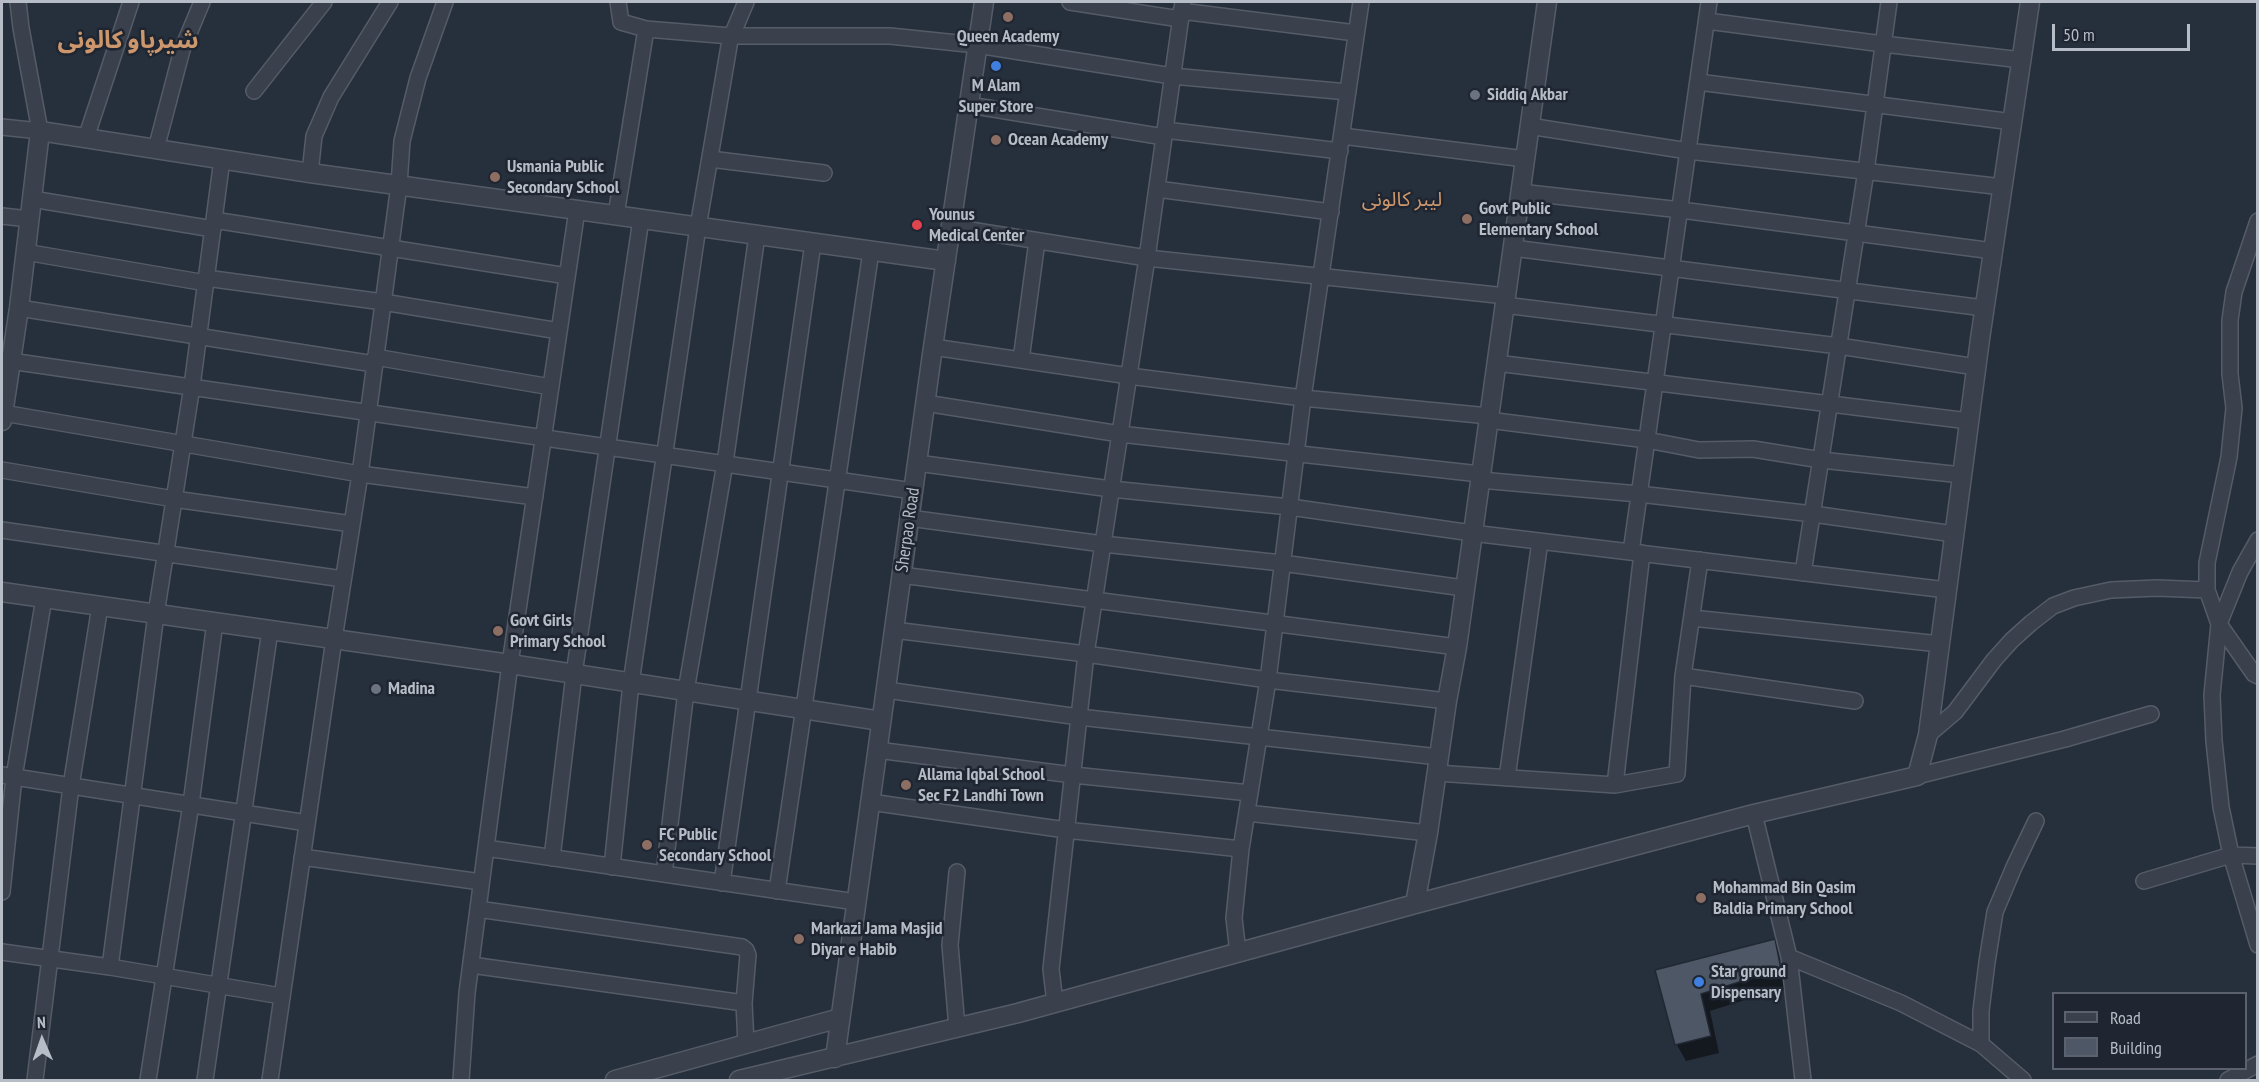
<!DOCTYPE html>
<meta charset="utf-8">
<style>
body{margin:0}
#map{position:relative;width:2259px;height:1082px;overflow:hidden;background:#262f3c;font-family:"PT Sans Narrow",sans-serif}
canvas{display:block}
.frame{position:absolute;inset:0;border:3px solid #b6bdc7;pointer-events:none}
.legend{position:absolute;left:2052px;top:992px;width:195px;height:78px;box-sizing:border-box;background:#1f2631;border:2px solid #5b626d;margin:0;padding:8px 10px;list-style:none;font-size:18px;color:#b6bdc7}
.legend li{display:flex;align-items:center;gap:12px;height:30px}
.legend b{width:30px;border:2px solid #5b626d}
.north{position:absolute;left:12px;top:1010px;width:60px;height:60px;-webkit-text-stroke:4px #1f2631;paint-order:stroke;rotate:358deg;font-size:16px;font-weight:700;line-height:24px;text-align:center;color:#b6bdc7}
.north::after{content:'';display:block;margin:auto;width:21px;height:27px;background:#b6bdc7;clip-path:polygon(50% 0,100% 100%,50% 72%,0 100%)}
.scale{position:absolute;left:2052px;top:24px;width:138px;height:27px;box-sizing:border-box;border:3px solid #b6bdc7;border-top:0;padding-left:8px;font-size:18px;line-height:21px;white-space:nowrap;color:#b6bdc7;-webkit-text-stroke:4px #1f2631;paint-order:stroke}
</style>
<div id="map">
<canvas width="2259" height="1082"></canvas>
<div class="frame"></div>
<ul class="legend">
<li><b style="height:8px;background:#3a414c"></b>Road</li>
<li><b style="height:16px;background:#4d5765"></b>Building</li>
</ul>
<div class="north">N</div>
<div class="scale">50 m</div>
</div>
<script>
const context = document.querySelector('canvas').getContext('2d');
context.lineJoin = 'round';
function paint(path, color) { context.fillStyle = color; context.fill(path, 'evenodd'); }
const shape = rows => new Path2D(rows.map(r => 'M' + r).join(''));
function trace(path, color, width, dash) { context.strokeStyle = color; context.lineWidth = width; context.lineCap = dash ? 'butt' : 'round'; context.setLineDash(dash || []); context.stroke(path); }
function write(font, color, halo, rows, align = 'center') {
  context.font = font + ' "PT Sans Narrow","Noto Sans Arabic",sans-serif'; context.lineWidth = 5; context.setLineDash([]); context.textBaseline = 'middle'; context.strokeStyle = halo; context.fillStyle = color; for (const [text, x, y, turn = 0] of rows) {
    context.save(); context.translate(x, y); context.rotate((+turn || 0) * Math.PI / 180); context.textAlign = isNaN(turn) ? turn : align; if (halo) context.strokeText(text, 0, 0); context.fillText(text, 0, 0); context.restore();
  }
}
paint(shape([
 [1774,941,1783,958,1789,986,1710,1011,1719,1053,1686,1061,1677,1045,1657,971]
]), '#0007');
const building = shape([
 [1775,939,1781,969,1701,994,1711,1036,1675,1045,1655,970,1775,939]
]);
paint(building, '#4d5765');
trace(building, '#212833', 1.5);
const minor = shape([
 [618,2,621,22,646,29],
 [1070,2,1180,19],
 [1181,11,1356,33],
 [1707,21,1883,44,2022,60],
 [1698,82,2013,122],
 [254,91,324,2],
 [969,105,1164,137],
 [1529,126,1688,151,2003,187],
 [2,127,40,131,21,28,18,2],
 [1165,130,1340,151],
 [1342,136,1525,159],
 [86,138,131,2],
 [156,149,182,50,202,2],
 [710,159,824,173],
 [310,173,314,136,331,97,390,2],
 [1157,189,1331,212],
 [1520,192,1681,210,1993,251],
 [32,199,213,229],
 [616,215,646,29,731,36,890,36,977,45,1172,76,1348,92],
 [2,216,29,219],
 [214,220,567,276],
 [2258,221,2234,292,2230,320,2230,374,2234,408,2229,457,2207,563,2207,590,2219,624,2254,674,2258,676],
 [951,227,1147,258,1506,296],
 [1513,248,1984,308],
 [25,252,206,283],
 [206,278,383,302,559,331],
 [1504,305,1839,346,1976,367],
 [19,308,374,364],
 [933,347,1129,376,1303,398,1489,416],
 [375,357,551,387],
 [1021,360,1037,241],
 [10,361,913,491],
 [1496,363,1969,421],
 [925,403,1120,434,1480,474],
 [3,413,360,474,399,185,402,141,418,78,445,2],
 [1488,420,1647,440,1699,450,1753,449,1821,460,1962,475],
 [917,463,1111,489,1290,507,1472,533,1947,590],
 [2,470,174,499,352,524],
 [1480,480,1639,494,1813,514,1954,534],
 [909,518,1103,544,1282,563,1464,588],
 [2,530,343,579],
 [2258,540,2240,572,2219,624,2212,695,2214,741,2221,807,2231,855,2258,945],
 [1631,552,1709,2],
 [1803,573,1866,171,1889,2],
 [901,575,1457,647],
 [1692,618,1940,644],
 [894,630,1086,654,1268,680,1447,701],
 [1683,676,1855,701],
 [886,690,1079,717,1439,757],
 [1928,735,1955,712,1994,660,2012,640,2031,623,2053,606,2074,598,2111,590,2157,588,2207,590],
 [877,750,1073,775,1250,793],
 [1436,773,1615,785,1677,774,1683,676,1700,560],
 [2,775,307,823],
 [1917,776,2065,739,2151,714],
 [1507,778,1540,541],
 [1615,785,1642,553],
 [870,802,1066,830,1241,849],
 [1247,813,1428,833],
 [1754,814,1789,957,1803,1080],
 [486,848,856,902],
 [302,857,481,882],
 [552,858,574,674,641,219],
 [612,867,631,683,698,227,730,40,746,2],
 [957,872,950,945,957,1028],
 [664,874,686,691,725,463,757,235],
 [2144,881,2231,855,2258,856],
 [722,883,813,243],
 [777,891,871,251],
 [2,892,14,777,44,598],
 [478,909,742,947,746,950,748,955,744,1003,746,1044],
 [2,952,110,967,281,996],
 [1238,953,1234,918,1241,849,1268,680,1303,398,1361,2],
 [1789,957,1901,1003,1981,1044,2023,1080],
 [471,965,744,1003],
 [110,967,156,614,192,386,222,159],
 [1055,1003,1051,969,1086,654,1147,258,1183,2],
 [1981,1044,1981,1011,1987,962,1995,912,2014,867,2036,821],
 [35,1080,71,786,100,606],
 [148,1080,191,804,215,622],
 [205,1080,270,630],
 [270,1080,334,639,360,474,535,497],
 [461,1080,467,993,510,664,577,210],
 [2228,1080,2258,1064]
]);
const tertiary = shape([
 [2,421,19,308,40,131,310,173,946,261],
 [2,592,510,664,881,721],
 [1415,904,1428,833,1447,701,1457,647,1547,2],
 [835,1058,932,354,984,2],
 [615,1080,840,1018],
 [739,1080,1018,1013,1415,904,1754,814,1917,776,1928,735,1980,339,2030,2]
]);
trace(minor, '#555c67', 18);
trace(tertiary, '#555c67', 21);
trace(minor, '#3a414c', 15);
trace(tertiary, '#3a414c', 18);
for (const [x, y, r, color] of [
 [1008,17,6,"#8d6e63"],
 [996,66,6,"#3f7fe0"],
 [1475,95,6,"#6b7280"],
 [996,140,6,"#8d6e63"],
 [495,177,6,"#8d6e63"],
 [1467,219,6,"#8d6e63"],
 [917,225,6,"#e0444e"],
 [498,631,6,"#8d6e63"],
 [376,689,6,"#6b7280"],
 [906,785,6,"#8d6e63"],
 [647,845,6,"#8d6e63"],
 [1701,898,6,"#8d6e63"],
 [799,939,6,"#8d6e63"],
 [1699,982,6,"#3f7fe0"]
]) { const dot = new Path2D(); dot.arc(x, y, r, 0, 2 * Math.PI); context.fillStyle = color; context.fill(dot); trace(dot, '#1f2631', 2); }
write('bold 18px', '#b6bdc7', '#1f2631', [
 ["Queen Academy",1008,37,"center"],
 ["M Alam",996,86,"center"],
 ["Super Store",996,107,"center"],
 ["Siddiq Akbar",1487,95],
 ["Ocean Academy",1008,140],
 ["Usmania Public",507,167],
 ["Secondary School",507,188],
 ["Govt Public",1479,209],
 ["Elementary School",1479,230],
 ["Younus",929,215],
 ["Medical Center",929,236],
 ["Govt Girls",510,621],
 ["Primary School",510,642],
 ["Madina",388,689],
 ["Allama Iqbal School",918,775],
 ["Sec F2 Landhi Town",918,796],
 ["FC Public",659,835],
 ["Secondary School",659,856],
 ["Mohammad Bin Qasim",1713,888],
 ["Baldia Primary School",1713,909],
 ["Markazi Jama Masjid",811,929],
 ["Diyar e Habib",811,950],
 ["Star ground",1711,972],
 ["Dispensary",1711,993]
], 'left');
write('18px', '#b6bdc7', '#1f2631', [
 ["Sherpao Road",908,530,-82]
]);
write('20px', '#cc976d', '#1f2631', [
 ["لیبر کالونی",1402,200]
]);
write('bold 24px', '#cc976d', '#1f2631', [
 ["شیرپاو کالونی",128,41]
]);
</script>
